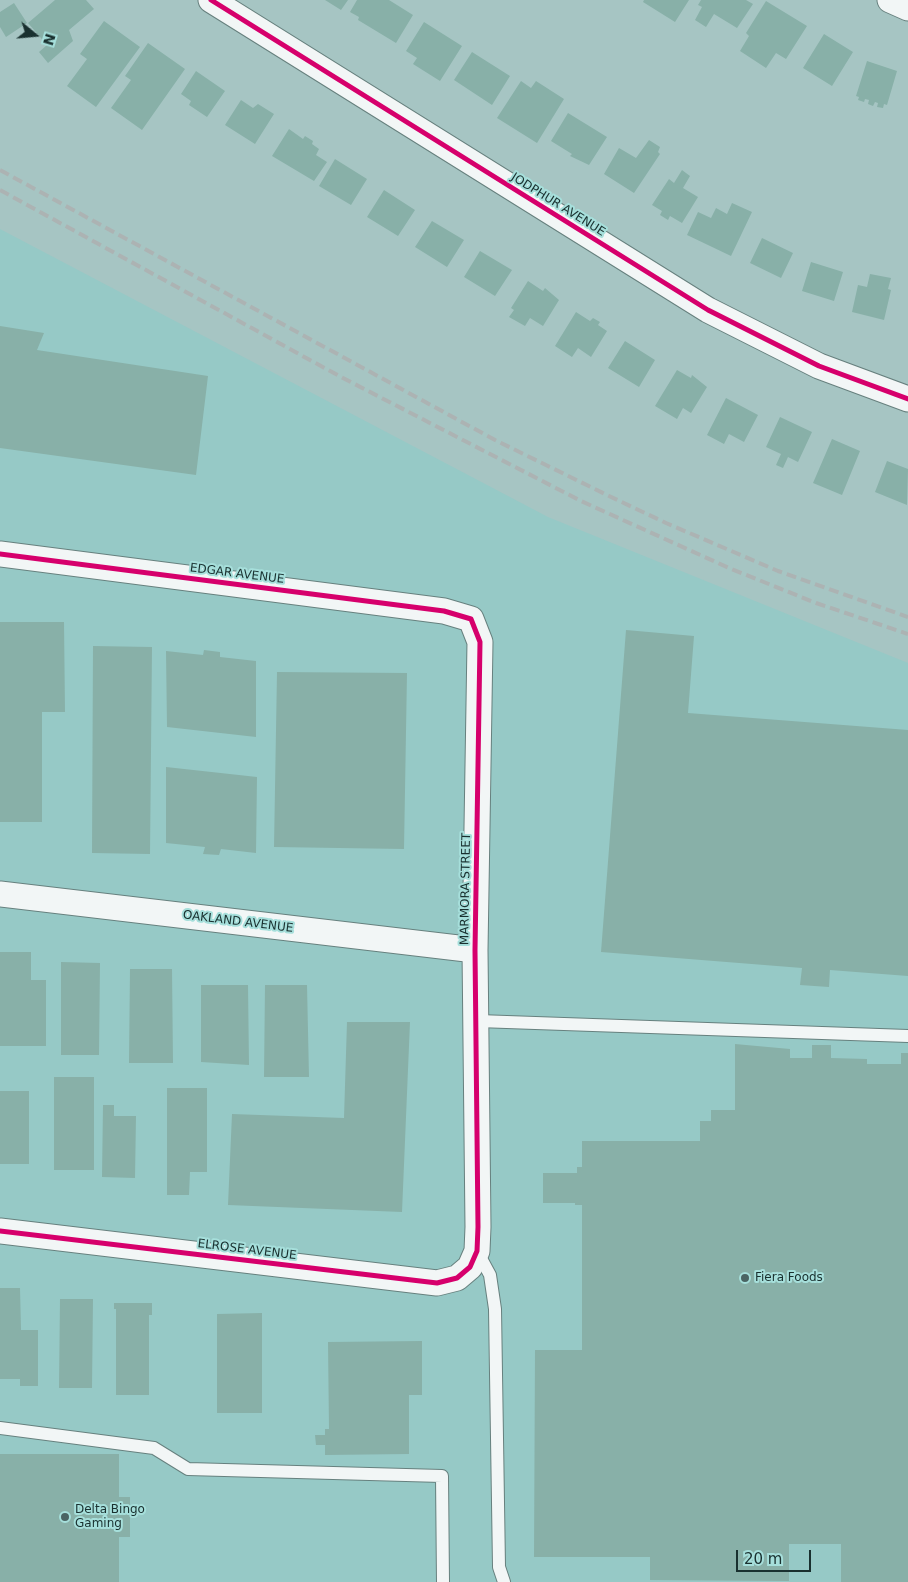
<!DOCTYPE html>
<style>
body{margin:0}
#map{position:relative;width:908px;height:1582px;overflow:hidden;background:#a6c5c3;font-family:"DejaVu Sans",sans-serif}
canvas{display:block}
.north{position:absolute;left:10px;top:10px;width:50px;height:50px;-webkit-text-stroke:4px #a6dfdb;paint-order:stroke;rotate:107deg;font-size:14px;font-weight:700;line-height:20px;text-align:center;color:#19302f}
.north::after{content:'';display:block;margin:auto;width:18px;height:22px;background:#19302f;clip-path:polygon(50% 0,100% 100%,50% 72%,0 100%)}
.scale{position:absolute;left:736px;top:1550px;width:75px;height:22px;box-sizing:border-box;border:2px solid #19302f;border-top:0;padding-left:6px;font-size:15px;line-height:18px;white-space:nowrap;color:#19302f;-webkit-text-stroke:4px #a6dfdb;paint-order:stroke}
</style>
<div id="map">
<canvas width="908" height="1582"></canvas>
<div class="north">N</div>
<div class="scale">20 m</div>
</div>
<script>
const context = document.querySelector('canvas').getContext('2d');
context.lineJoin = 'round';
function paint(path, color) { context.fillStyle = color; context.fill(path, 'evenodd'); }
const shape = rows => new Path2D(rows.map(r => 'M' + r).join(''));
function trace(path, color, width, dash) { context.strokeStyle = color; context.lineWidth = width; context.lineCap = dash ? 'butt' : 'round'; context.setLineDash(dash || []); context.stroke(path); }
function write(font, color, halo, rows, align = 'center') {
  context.font = font + ' "DejaVu Sans",sans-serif'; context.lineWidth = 4; context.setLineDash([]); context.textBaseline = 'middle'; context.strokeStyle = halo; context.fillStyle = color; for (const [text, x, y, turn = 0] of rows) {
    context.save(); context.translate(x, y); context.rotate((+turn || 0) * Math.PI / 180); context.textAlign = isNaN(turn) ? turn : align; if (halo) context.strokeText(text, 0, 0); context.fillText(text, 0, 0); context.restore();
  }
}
paint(shape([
 [0,229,548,517,908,663,908,1582,0,1582]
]), '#96c9c6');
paint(shape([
 [55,0,86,0,94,9,69,30,73,41,48,63,39,52,47,45,28,23],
 [325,0,348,0,341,10],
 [357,0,389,0,413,15,396,43,358,20,359,17,350,12],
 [644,0,689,0,675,22,643,2],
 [701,0,746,0,753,4,737,28,714,14,706,27,695,20,702,7,698,5],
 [766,1,807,26,786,59,776,53,766,68,740,51,749,36,746,33],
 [14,3,27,23,6,37,0,27,0,12],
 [104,21,140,47,96,107,67,86,87,59,80,54],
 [424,22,462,46,440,81,413,64,417,58,406,51],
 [824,34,853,52,832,86,803,68],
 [148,43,185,69,142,130,111,108,131,80,125,76],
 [472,52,510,76,492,105,454,80],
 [867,61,897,71,887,105,884,104,883,108,877,107,878,103,875,102,873,106,868,104,869,100,865,99,864,102,858,100,859,97,856,96],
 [196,71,225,91,207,117,189,105,191,101,181,94],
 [521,81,531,88,536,81,564,99,537,143,497,118],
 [241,100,253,108,258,104,274,114,255,144,225,125],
 [568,113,607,137,589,165,570,156,572,154,551,141],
 [289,129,303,139,305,136,313,141,312,144,319,149,316,155,327,162,314,181,272,156],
 [649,140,660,147,658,152,660,154,634,193,604,174,619,148,636,158],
 [335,159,367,179,351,205,319,186],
 [682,170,690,176,683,188,698,197,682,223,670,216,668,220,660,215,662,211,652,205,669,179,674,183],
 [384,190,415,210,398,236,367,217],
 [732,203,752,212,731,256,687,235,698,212,711,218,716,208,727,214],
 [432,221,464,240,447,267,415,247],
 [762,238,793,253,781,278,750,263],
 [480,251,512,270,495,296,464,277],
 [811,262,843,272,834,301,802,291],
 [870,274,891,278,888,289,891,290,884,320,852,312,858,285,867,287],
 [528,281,543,291,545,288,559,300,543,326,530,318,525,326,509,317,514,310,511,308],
 [576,312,590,321,593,318,600,322,598,325,607,331,591,357,578,348,572,357,555,346],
 [0,326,44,333,37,350,208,376,196,475,0,448],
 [625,341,655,360,639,387,608,368],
 [677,370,691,378,692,375,707,387,691,413,683,408,677,419,655,406],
 [726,398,758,415,744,442,729,434,724,444,707,435],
 [780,417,812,432,798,462,788,457,783,468,776,465,781,454,766,447],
 [832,439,860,451,842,495,813,483],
 [887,461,908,469,907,505,875,492],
 [0,622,64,622,65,712,42,712,42,822,0,822],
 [626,630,694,636,688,713,908,730,908,976,830,970,829,987,800,985,802,968,601,952],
 [93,646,152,647,150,854,92,853],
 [204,650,220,652,220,657,256,661,256,737,167,727,166,651,203,655],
 [277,672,407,673,404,849,274,847],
 [166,767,257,777,256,853,221,849,219,855,203,854,205,847,166,843],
 [0,952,31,952,31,980,46,980,46,1046,0,1046],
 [61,962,100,963,99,1055,61,1055],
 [130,969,172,969,173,1063,129,1063],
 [201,985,248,985,249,1065,201,1062],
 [265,985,307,985,309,1077,264,1077],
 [347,1022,410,1022,402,1212,228,1205,232,1114,344,1118],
 [735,1044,790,1049,790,1058,812,1058,812,1045,831,1045,831,1058,867,1059,867,1064,901,1064,901,1053,908,1053,908,1582,841,1582,841,1544,789,1544,789,1581,650,1580,650,1557,534,1557,535,1350,582,1350,582,1205,575,1205,575,1203,543,1203,543,1173,577,1173,577,1167,582,1167,582,1141,700,1141,700,1121,711,1121,711,1110,735,1110],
 [54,1077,94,1077,94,1170,54,1170],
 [167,1088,207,1088,207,1172,190,1172,189,1195,167,1195],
 [0,1091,29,1091,29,1164,0,1164],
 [103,1105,114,1105,114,1116,136,1116,135,1178,102,1177],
 [0,1288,20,1288,21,1330,38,1330,38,1386,20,1386,20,1379,0,1379],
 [60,1299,93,1299,92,1388,59,1388],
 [114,1303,152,1303,152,1315,149,1315,149,1395,116,1395,116,1309,114,1309],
 [262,1313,262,1413,217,1413,217,1314],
 [422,1341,422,1395,409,1395,409,1454,325,1455,325,1445,316,1445,315,1435,325,1435,325,1429,329,1429,328,1342],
 [0,1454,119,1454,119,1497,130,1497,130,1537,119,1537,119,1582,0,1582]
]), '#88b0a8');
const service = shape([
 [478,1021,908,1036],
 [477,1251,490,1275,495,1309,499,1567,504,1582],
 [0,1428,154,1448,188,1469,442,1476,443,1582]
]);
const minor = shape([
 [211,0,708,310,819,366,908,399],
 [890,0,908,8],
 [0,554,444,611,471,619,480,642,475,950,478,1227,477,1251,470,1267,457,1278,437,1283,0,1231],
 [0,894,475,950]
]);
trace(service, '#67807e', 14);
trace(minor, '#67807e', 27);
trace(service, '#f2f6f6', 12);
trace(minor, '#f2f6f6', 25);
trace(shape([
 [0,170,495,440,609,496,666,523,778,571,908,617],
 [0,190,341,377,581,501,729,568,816,603,908,634]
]), '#acb3b3', 4, [10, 5]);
trace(shape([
 [211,0,708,310,819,366,908,399],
 [0,554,444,611,471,619,480,642,475,950,478,1227,477,1251,470,1267,457,1278,437,1283,0,1231]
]), '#d6006c', 5);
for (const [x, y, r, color] of [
 [745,1278,5,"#4a6463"],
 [65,1517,5,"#4a6463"]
]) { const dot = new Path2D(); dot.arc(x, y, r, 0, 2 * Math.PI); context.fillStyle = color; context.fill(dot); trace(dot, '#a6dfdb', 2); }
write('12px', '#19302f', '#a6dfdb', [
 ["JODPHUR AVENUE",558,205,32],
 ["EDGAR AVENUE",237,574,7],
 ["MARMORA STREET",466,889,-89],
 ["OAKLAND AVENUE",238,922,7],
 ["ELROSE AVENUE",247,1250,7]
]);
write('12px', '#19302f', '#a6dfdb', [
 ["Fiera Foods",755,1278],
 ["Delta Bingo",75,1510],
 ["Gaming",75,1524]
], 'left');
</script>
